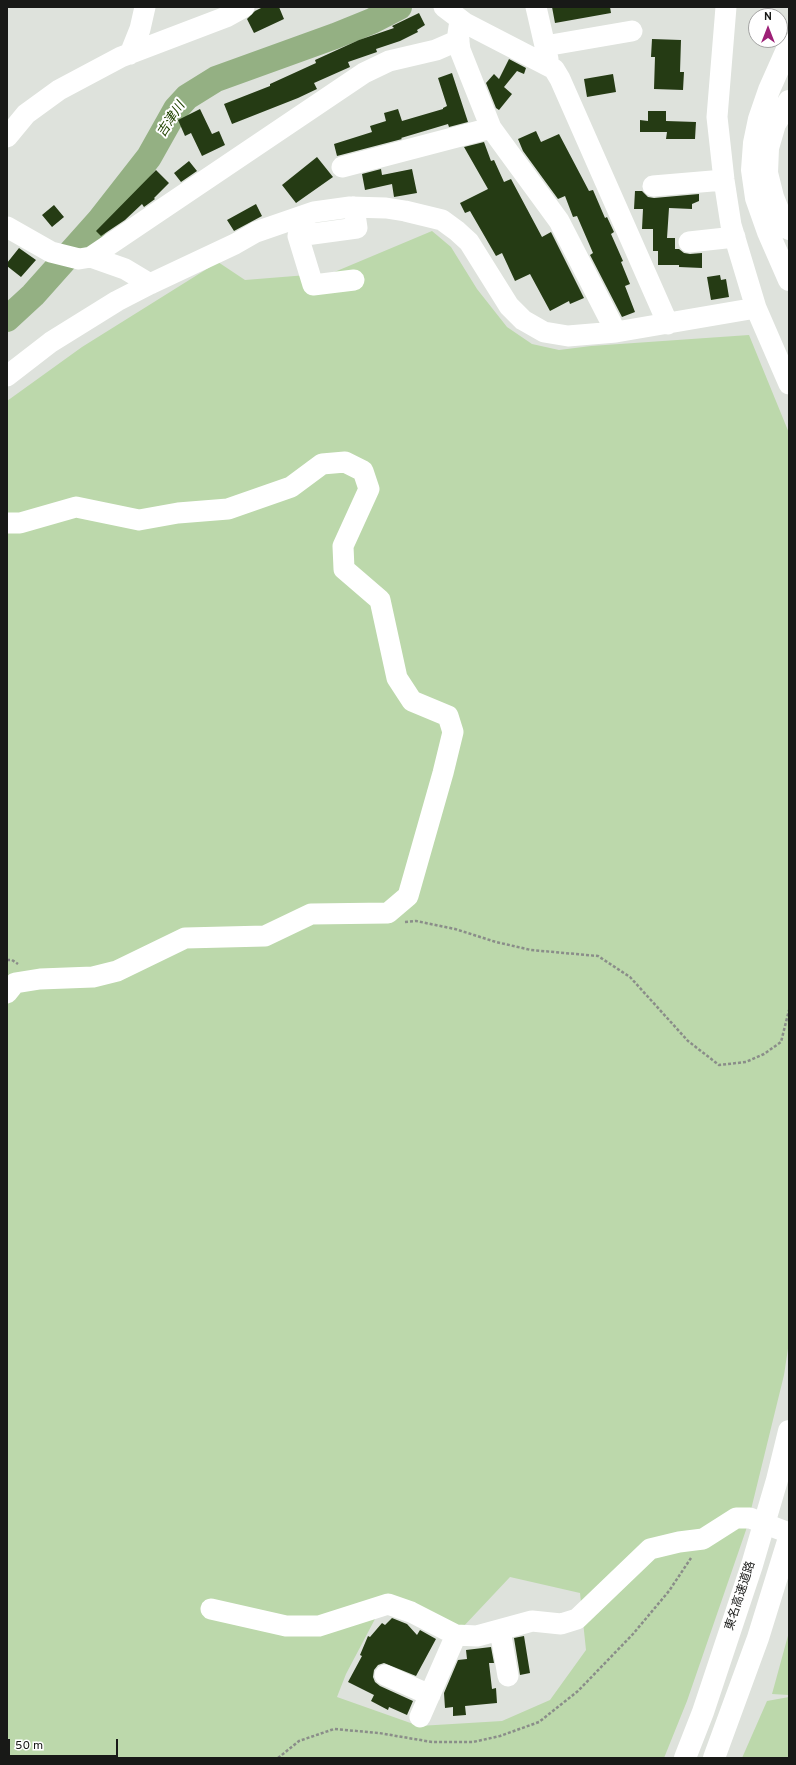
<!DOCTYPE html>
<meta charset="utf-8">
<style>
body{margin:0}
#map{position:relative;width:796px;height:1765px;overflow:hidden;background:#dee2dc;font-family:Overpass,sans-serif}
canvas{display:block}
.frame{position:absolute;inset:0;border:8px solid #181917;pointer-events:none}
.north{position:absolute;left:748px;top:8px;width:40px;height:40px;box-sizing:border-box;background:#fff;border:1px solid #a3a3a2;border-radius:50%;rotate:0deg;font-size:11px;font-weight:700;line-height:16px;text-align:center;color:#181917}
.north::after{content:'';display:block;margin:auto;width:14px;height:18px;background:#9d2076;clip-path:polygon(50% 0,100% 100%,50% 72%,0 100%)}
.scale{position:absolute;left:8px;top:1739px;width:110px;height:18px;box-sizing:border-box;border:2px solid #181917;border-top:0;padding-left:5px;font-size:12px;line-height:14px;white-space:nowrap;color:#181917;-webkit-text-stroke:3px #fff;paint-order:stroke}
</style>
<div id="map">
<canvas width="796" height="1765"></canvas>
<div class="frame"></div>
<div class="north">N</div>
<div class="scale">50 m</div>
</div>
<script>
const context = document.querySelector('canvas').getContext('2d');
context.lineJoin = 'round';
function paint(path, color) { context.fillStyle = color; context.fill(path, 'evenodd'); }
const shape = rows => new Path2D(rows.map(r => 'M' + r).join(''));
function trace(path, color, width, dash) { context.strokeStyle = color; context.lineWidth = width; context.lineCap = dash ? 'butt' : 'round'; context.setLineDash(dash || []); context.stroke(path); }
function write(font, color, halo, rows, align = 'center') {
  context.font = font + ' Overpass,"Noto Sans JP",sans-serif'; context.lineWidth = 4; context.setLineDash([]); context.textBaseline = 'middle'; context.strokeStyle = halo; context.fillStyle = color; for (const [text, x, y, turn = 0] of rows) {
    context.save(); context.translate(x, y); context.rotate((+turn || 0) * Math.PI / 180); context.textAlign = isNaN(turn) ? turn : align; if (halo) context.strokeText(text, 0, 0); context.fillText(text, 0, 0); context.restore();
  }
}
paint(shape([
 [432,231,451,247,477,289,507,327,532,344,559,350,591,346,749,335,789,433,789,1342,784,1375,746,1530,687,1701,664,1758,7,1758,7,401,82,347,218,262,245,280,332,273],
 [510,1577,580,1593,586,1650,550,1700,502,1721,419,1726,337,1697,346,1674,385,1600,462,1628],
 [789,1632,789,1695,772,1694],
 [789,1697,789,1758,742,1758,767,1701]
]), '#bcd8ab');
trace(shape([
 [7,319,33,295,99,221,149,157,176,109,187,97,216,79,335,36,372,21,399,7]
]), '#94b083', 26);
paint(shape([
 [263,7,279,7,284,19,254,33,247,19,255,11],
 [552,7,610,7,611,13,555,23],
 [419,13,425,25,417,30,418,32,400,41,376,49,377,52,348,62,350,67,314,83,317,89,298,98,232,124,224,104,270,86,270,84,316,63,315,60,359,40,394,28,392,26],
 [652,39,681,40,680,72,684,72,683,90,654,89,655,57,651,57],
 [509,59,526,68,524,74,517,71,504,87,512,94,499,110,496,108,486,83,494,74,499,79],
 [452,73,468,122,449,127,448,124,401,138,402,139,337,156,334,144,372,132,370,126,386,121,384,113,398,109,402,121,443,109,443,108,447,106,438,78],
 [613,74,616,92,587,97,584,79],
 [200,109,212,134,219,131,225,145,202,156,191,133,185,136,178,120],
 [648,111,666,111,666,121,696,122,695,139,666,139,667,132,640,132,640,120,648,121],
 [536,131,541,142,559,134,589,191,593,190,605,218,607,217,614,232,611,234,623,261,621,262,630,284,625,286,635,312,622,317,590,255,593,253,577,216,573,217,565,196,558,199,523,151,518,139],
 [484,142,491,161,494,160,504,182,511,179,542,237,551,232,584,298,570,304,569,301,550,311,530,274,515,281,502,253,496,256,470,211,465,213,460,203,488,189,464,147],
 [317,157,333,177,296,203,282,185],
 [189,161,197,171,181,182,174,173],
 [381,169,382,175,412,169,417,193,394,197,392,184,365,190,362,174],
 [156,170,169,183,154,198,155,199,144,207,142,204,125,220,101,236,96,231],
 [635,191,642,191,648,197,654,198,699,194,699,201,692,204,692,209,669,208,667,238,675,238,675,249,679,249,684,253,690,254,702,253,702,268,679,267,679,265,658,265,658,251,653,251,653,229,642,229,643,209,634,209],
 [256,204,262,216,234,231,227,220],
 [54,205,64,217,52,227,42,215],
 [19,248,36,260,21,277,7,266,7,263],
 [720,275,721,280,726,279,729,297,711,300,707,277],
 [392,1618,407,1624,417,1635,420,1630,436,1639,416,1676,384,1663,378,1665,374,1670,373,1677,375,1682,380,1686,413,1701,407,1715,389,1707,388,1710,371,1701,374,1695,348,1682,362,1656,360,1655,368,1636,370,1637,382,1623,385,1625],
 [524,1636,530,1673,520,1675,514,1638],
 [491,1647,494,1663,489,1663,492,1689,496,1688,497,1703,465,1706,466,1715,453,1716,453,1707,445,1708,444,1693,458,1660,467,1659,466,1650]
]), '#253b14');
trace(shape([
 [405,922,416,921,455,929,496,942,531,950,598,956,630,977,688,1041,719,1065,746,1062,764,1054,781,1042,789,1010],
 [7,960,12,960,18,964],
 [278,1758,299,1741,334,1729,379,1733,432,1742,473,1742,500,1736,539,1722,578,1691,633,1634,669,1591,691,1558]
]), '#8a8d89', 2.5, [3, 2]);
trace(shape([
 [444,7,465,23,554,69,560,79,668,324],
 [536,7,548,59],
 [726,7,717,117,724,180,731,225,756,308,789,384],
 [459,27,458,34,460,50,491,128,559,221,616,332],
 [545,46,632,31],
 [130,54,140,29,145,7],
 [7,137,26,114,59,90,121,57,226,17,244,7],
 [342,167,491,128],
 [653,186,724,180],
 [354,207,357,228,298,236,313,285,354,280],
 [7,227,51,252,79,259,91,257,125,269,150,284],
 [689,242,735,237],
 [91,257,364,73,389,61,436,50,459,40],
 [7,376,51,342,117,301,150,284,235,244,256,232,314,212,350,207,386,208,405,211,442,220,457,231,469,242,509,306,523,320,544,332,568,336,616,332,756,308],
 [7,523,20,523,76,507,139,520,178,513,228,509,291,487,322,464,345,462,363,471,369,489,343,546,344,569,380,600,397,678,412,701,448,716,453,732,443,773,408,896,388,913,311,914,265,936,185,938,117,971,93,977,40,979,15,983,7,993],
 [211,1609,286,1626,319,1626,388,1604,411,1612,456,1635,477,1636,532,1621,561,1624,577,1619,650,1549,679,1542,703,1539,736,1518,750,1518,789,1533],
 [500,1630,508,1676],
 [385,1675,430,1695],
 [420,1717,456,1635]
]), '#fff', 21);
trace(shape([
 [789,45,769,90,759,119,754,143,752,170,756,198,768,232,789,280],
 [789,101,775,124,768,148,767,173,773,197,781,217,789,229],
 [685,1758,703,1712,752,1565,777,1480,789,1431],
 [714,1758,758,1638,789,1538]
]), '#fff', 22);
write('12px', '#181917', '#fff', [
 ["東名高速道路",741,1596,-72]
]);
write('italic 13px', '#214300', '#fff', [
 ["吉津川",172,120,-57]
]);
</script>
